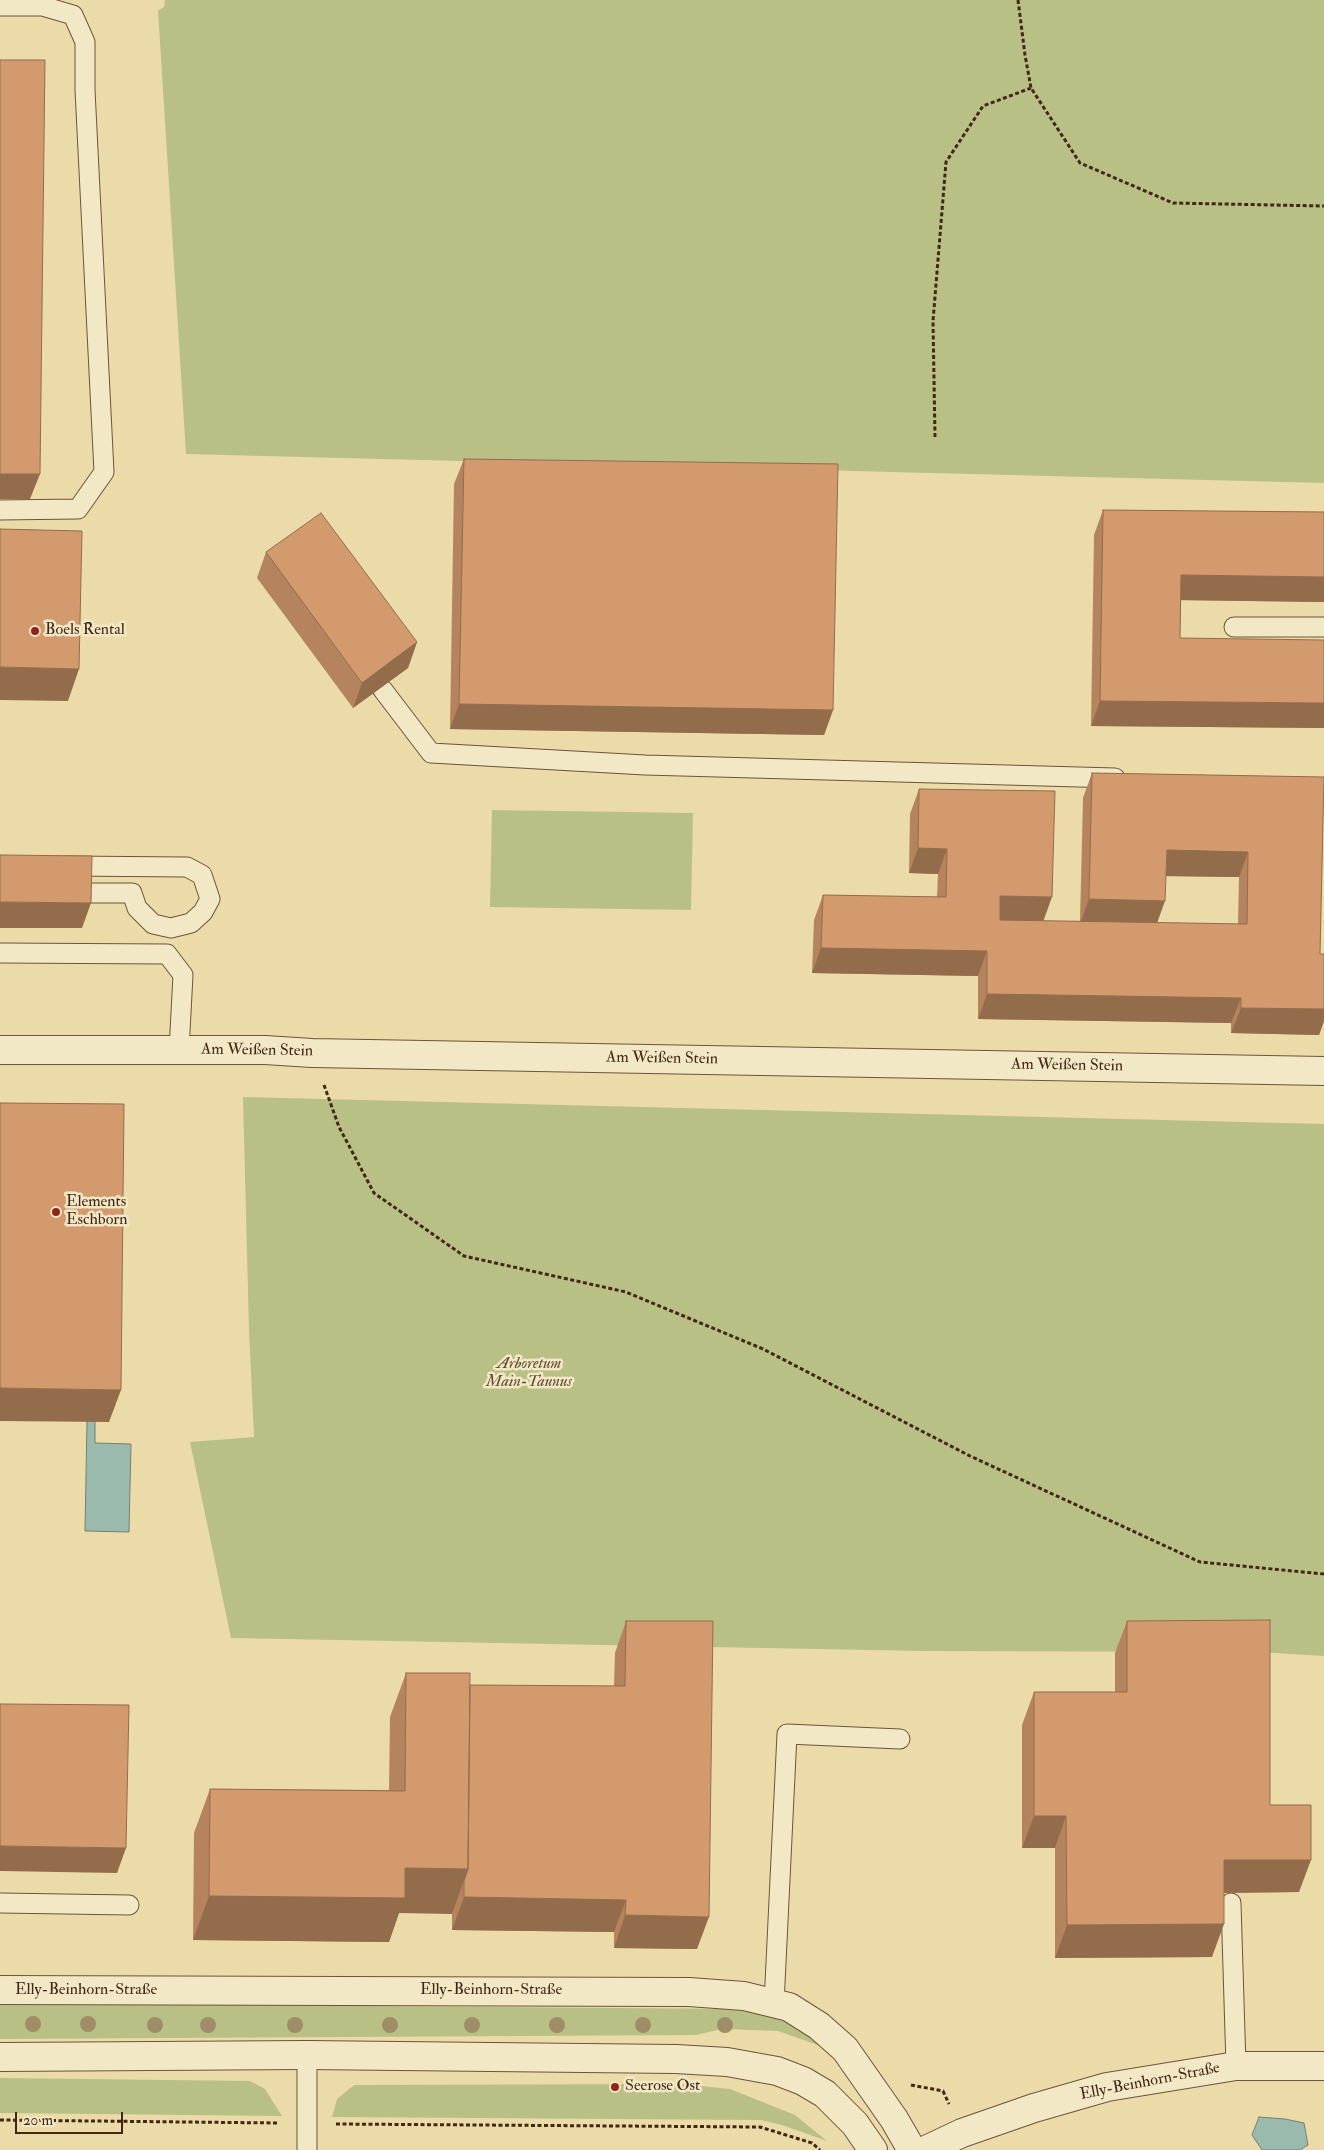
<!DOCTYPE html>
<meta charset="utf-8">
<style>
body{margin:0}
#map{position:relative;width:1324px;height:2150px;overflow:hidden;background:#ebdba8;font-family:"IM FELL Double Pica",serif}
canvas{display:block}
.scale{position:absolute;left:15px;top:2112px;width:108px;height:22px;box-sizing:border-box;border:2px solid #432715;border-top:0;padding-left:6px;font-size:15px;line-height:18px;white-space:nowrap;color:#432715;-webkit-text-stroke:4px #f2e8c6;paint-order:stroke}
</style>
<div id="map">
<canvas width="1324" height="2150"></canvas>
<div class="scale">20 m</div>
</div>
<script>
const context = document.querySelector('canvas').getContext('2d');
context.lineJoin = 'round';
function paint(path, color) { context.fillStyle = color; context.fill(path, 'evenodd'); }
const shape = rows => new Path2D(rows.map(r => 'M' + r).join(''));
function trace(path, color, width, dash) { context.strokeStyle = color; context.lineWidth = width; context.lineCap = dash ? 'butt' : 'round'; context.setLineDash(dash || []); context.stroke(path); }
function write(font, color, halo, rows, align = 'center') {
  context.font = font + ' "IM FELL Double Pica",serif'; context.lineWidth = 5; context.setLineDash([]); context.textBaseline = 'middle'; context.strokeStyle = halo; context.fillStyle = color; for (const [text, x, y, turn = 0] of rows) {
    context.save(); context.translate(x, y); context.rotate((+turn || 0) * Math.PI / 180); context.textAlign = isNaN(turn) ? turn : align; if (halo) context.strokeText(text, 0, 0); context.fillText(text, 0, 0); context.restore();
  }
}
paint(shape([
 [165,0,1324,0,1324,483,186,454,158,11,164,7],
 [492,810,693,813,691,910,490,907],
 [243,1097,1324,1124,1324,1656,1258,1652,923,1651,231,1638,190,1442,254,1437,249,1331],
 [0,2003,741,2009,788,2019,829,2049,778,2031,722,2029,696,2035,0,2039],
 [0,2078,250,2081,265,2089,282,2116,0,2113],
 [680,2084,730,2089,795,2115,827,2141,782,2125,761,2120,332,2117,337,2099,354,2085]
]), '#b9c086');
const water = shape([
 [87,1421,95,1421,95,1443,131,1444,129,1532,85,1531,87,1421],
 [1259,2117,1285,2119,1304,2123,1308,2145,1300,2150,1262,2150,1252,2135,1259,2117]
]);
paint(water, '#99baad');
trace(water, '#777f70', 1);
const service = shape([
 [0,6,42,6,42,0],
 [0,510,78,509,104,472,85,90,85,42,73,15,42,6],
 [1234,627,1324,627],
 [383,690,431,753,645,765,1115,778],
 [66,866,187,867,202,875,210,899,203,912,191,923,171,928,153,924,137,908,132,893,82,893],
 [0,953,167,954,183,975,179,1050],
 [0,1903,129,1905],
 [1231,1903,1236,2066],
 [774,2004,787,1734,900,1739],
 [307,2150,307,2055]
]);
const minor = shape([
 [0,1050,265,1050,312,1053,1324,1071],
 [926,2150,962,2133,1034,2108,1107,2087,1236,2066,1324,2066]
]);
const tertiary = shape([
 [0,1990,689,1992,744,1996,789,2007,819,2026,845,2049,894,2119,912,2150],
 [0,2057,307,2055,676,2059,727,2062,777,2071,803,2081,825,2094,855,2124,873,2150]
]);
trace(service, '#6d543a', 21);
trace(minor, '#6d543a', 30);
trace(tertiary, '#6d543a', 30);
trace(shape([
 [1018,0,1025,55,1031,88,1080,163,1173,203,1324,206],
 [935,437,933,321,946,162,983,106,1031,88],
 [324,1085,339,1127,374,1193,464,1256,626,1292,763,1349,970,1456,1200,1562,1324,1574],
 [911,2085,943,2091,949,2104],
 [0,2120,279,2123],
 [336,2124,760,2127,812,2143,820,2150]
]), '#432715', 3, [4, 2.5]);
trace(service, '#f2e8c6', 19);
trace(minor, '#f2e8c6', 28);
trace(tertiary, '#f2e8c6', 28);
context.fillStyle = '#9f8d67';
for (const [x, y] of [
 [33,2024],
 [88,2024],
 [155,2025],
 [208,2025],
 [295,2025],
 [390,2025],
 [472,2025],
 [557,2025],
 [643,2025],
 [725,2025]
]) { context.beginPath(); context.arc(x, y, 8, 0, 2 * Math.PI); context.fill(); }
paint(shape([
 [464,459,833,710,824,735,450,729,454,484],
 [1103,510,1324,512,1324,602,1181,600,1180,638,1324,728,1091,726,1094,535],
 [266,552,417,642,408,668,353,708,257,578],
 [1092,773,1324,777,1320,954,1324,954,1324,1021,1319,1035,1231,1033,1231,1023,978,1019,978,976,812,973,814,920,823,895,937,897,938,874,909,873,910,814,919,789,1044,921,1080,921,1083,798],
 [1166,876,1239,877,1238,924,1157,923],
 [626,1621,697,1949,614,1948,614,1932,452,1930,452,1913,399,1913,389,1942,193,1940,194,1833,210,1789,389,1790,390,1717,406,1673,470,1685,614,1686,615,1653],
 [1127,1621,1270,1805,1299,1892,1224,1893,1212,1957,1055,1958,1055,1848,1022,1848,1022,1725,1034,1692,1115,1692,1115,1653]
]), '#b5845e');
paint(shape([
 [0,474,40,474,30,499,0,499],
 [1181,575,1324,577,1324,602,1172,600],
 [417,642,408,668,353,708,362,683],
 [0,667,79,669,68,701,0,700],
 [1100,701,1324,703,1324,728,1091,726],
 [459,704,833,710,824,735,450,729],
 [918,848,947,849,938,874,909,873],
 [1167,850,1248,852,1239,877,1157,876],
 [1000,896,1052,897,1043,922,991,921],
 [1089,899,1165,901,1156,926,1080,924],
 [0,902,91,903,82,928,0,928],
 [821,948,987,951,978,976,812,973],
 [987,994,1241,998,1231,1023,978,1019],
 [1241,1008,1324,1009,1324,1021,1319,1035,1231,1033],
 [0,1388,121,1390,109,1422,0,1421],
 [1034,1816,1066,1816,1055,1848,1022,1848],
 [0,1846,126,1848,117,1873,0,1871],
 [1224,1860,1311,1860,1299,1892,1212,1893],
 [405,1868,468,1869,452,1914,399,1913,389,1942,193,1940,209,1896],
 [464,1897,626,1900,614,1932,452,1930],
 [625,1915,709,1917,697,1949,614,1948],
 [1224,1924,1212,1957,1055,1958,1067,1925]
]), '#936c4c');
const building = shape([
 [0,60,45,60,40,474,0,474,0,60],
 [464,459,838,464,833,710,459,704,464,459],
 [1103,510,1324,512,1324,577,1181,575,1180,638,1324,640,1324,703,1100,701,1103,510],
 [321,513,417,642,362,683,266,552,321,513],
 [0,529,82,531,79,669,0,667,0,529],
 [1092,773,1324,777,1320,954,1324,954,1324,1009,1241,1008,1241,998,987,994,987,951,821,948,823,895,946,897,947,849,918,848,919,789,1055,791,1052,897,1000,896,1000,920,1247,924,1248,852,1167,850,1165,901,1089,899,1092,773],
 [0,855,92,856,91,903,0,902,0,855],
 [0,1103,124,1104,121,1390,0,1388,0,1103],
 [1270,1620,1270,1805,1311,1805,1311,1860,1224,1860,1224,1924,1067,1925,1066,1816,1034,1816,1034,1692,1127,1692,1127,1621,1270,1620],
 [626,1621,713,1621,709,1917,625,1915,626,1900,464,1897,464,1881,468,1869,470,1685,625,1686,626,1621],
 [406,1673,470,1673,468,1869,405,1868,405,1898,209,1896,210,1789,405,1791,406,1673],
 [0,1704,129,1705,126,1848,0,1846,0,1704]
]);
paint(building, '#d29a6d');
trace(building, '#936c4c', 1);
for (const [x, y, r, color] of [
 [35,631,5,"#8f2418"],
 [56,1212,5,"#8f2418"],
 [615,2087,5,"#8f2418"]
]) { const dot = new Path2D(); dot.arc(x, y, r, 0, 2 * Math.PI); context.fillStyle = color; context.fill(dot); trace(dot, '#f2e8c6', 2); }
write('16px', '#432715', '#f2e8c6', [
 ["Boels Rental",45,631],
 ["Elements",66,1203],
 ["Eschborn",66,1221],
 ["Seerose Ost",625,2087]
], 'left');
write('16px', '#432715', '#f2e8c6', [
 ["Am Weißen Stein",257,1051,1],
 ["Am Weißen Stein",662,1059,1],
 ["Am Weißen Stein",1067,1066,1],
 ["Elly-Beinhorn-Straße",86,1991],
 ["Elly-Beinhorn-Straße",491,1991],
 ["Elly-Beinhorn-Straße",1150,2082,-11]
]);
write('italic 16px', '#604d31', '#f2e8c6', [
 ["Arboretum",529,1365],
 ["Main-Taunus",529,1383]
]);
</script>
